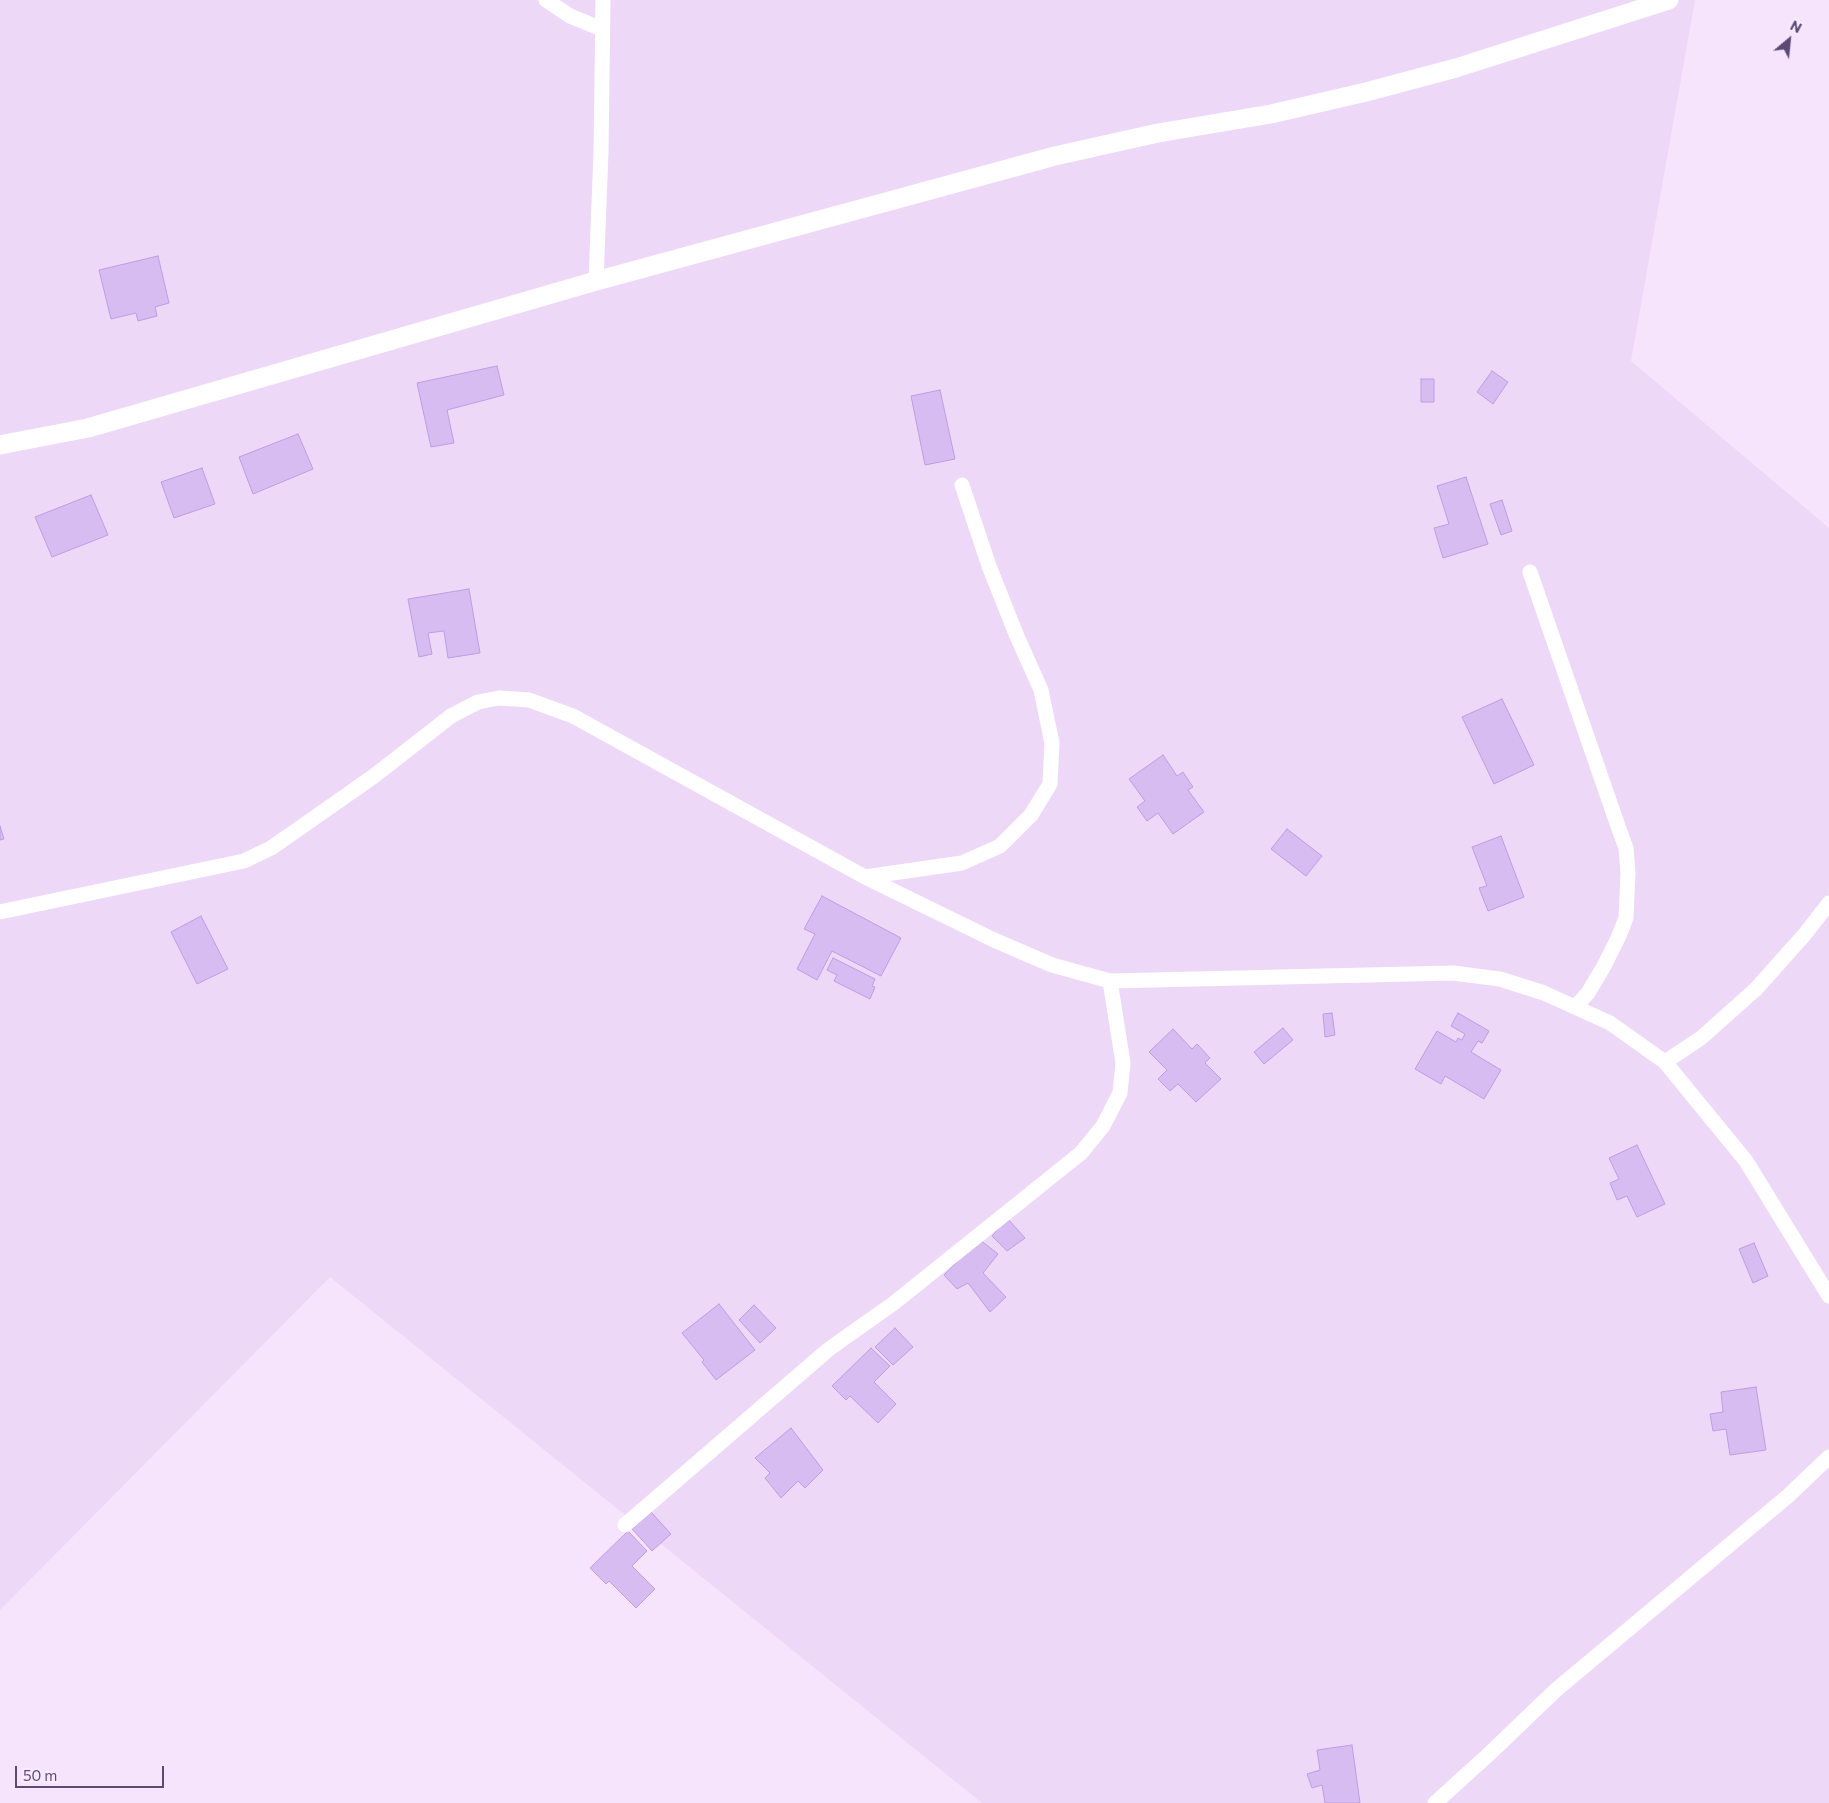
<!DOCTYPE html>
<style>
body{margin:0}
#map{position:relative;width:1829px;height:1803px;overflow:hidden;background:#f5e4fc;font-family:Commissioner,sans-serif}
canvas{display:block}
.north{position:absolute;left:1764px;top:15px;width:50px;height:50px;-webkit-text-stroke:4px #f9eaff;paint-order:stroke;rotate:28deg;font-size:14px;font-weight:700;line-height:20px;text-align:center;color:#5d4a74}
.north::after{content:'';display:block;margin:auto;width:18px;height:22px;background:#5d4a74;clip-path:polygon(50% 0,100% 100%,50% 72%,0 100%)}
.scale{position:absolute;left:15px;top:1766px;width:149px;height:22px;box-sizing:border-box;border:2px solid #5d4a74;border-top:0;padding-left:6px;font-size:15px;line-height:18px;white-space:nowrap;color:#5d4a74;-webkit-text-stroke:4px #f9eaff;paint-order:stroke}
</style>
<div id="map">
<canvas width="1829" height="1803"></canvas>
<div class="north">N</div>
<div class="scale">50 m</div>
</div>
<script>
const context = document.querySelector('canvas').getContext('2d');
context.lineJoin = 'round';
function paint(path, color) { context.fillStyle = color; context.fill(path, 'evenodd'); }
const shape = rows => new Path2D(rows.map(r => 'M' + r).join(''));
function trace(path, color, width, dash) { context.strokeStyle = color; context.lineWidth = width; context.lineCap = dash ? 'butt' : 'round'; context.setLineDash(dash || []); context.stroke(path); }
paint(shape([
 [0,0,1695,0,1631,361,1829,528,1829,1803,982,1803,330,1277,0,1610]
]), '#eed8f8');
const building = shape([
 [158,256,169,303,155,307,157,316,138,321,136,313,111,319,99,270,158,256],
 [497,366,504,395,447,410,454,443,431,447,417,383,497,366],
 [1492,371,1508,382,1493,404,1477,392,1492,371],
 [1421,379,1434,379,1434,402,1421,402,1421,379],
 [940,390,955,459,925,465,911,396,940,390],
 [298,434,313,469,253,494,239,457,298,434],
 [202,468,215,504,174,518,161,482,202,468],
 [1466,477,1488,544,1443,558,1434,528,1449,524,1437,486,1466,477],
 [91,495,108,535,52,557,35,517,91,495],
 [1502,500,1512,531,1501,535,1490,504,1502,500],
 [469,589,480,653,448,658,444,631,428,633,432,654,419,657,408,599,469,589],
 [1502,699,1534,765,1494,784,1462,717,1502,699],
 [1163,755,1177,776,1183,772,1193,787,1188,790,1204,812,1173,834,1158,813,1147,821,1137,807,1145,801,1129,779,1163,755],
 [0,826,4,839,0,840,0,826],
 [1287,829,1322,856,1306,876,1271,849,1287,829],
 [1501,836,1524,897,1488,911,1479,888,1487,886,1472,847,1501,836],
 [822,896,901,938,881,976,832,951,817,980,797,969,815,934,804,929,822,896],
 [201,916,228,969,197,984,171,932,201,916],
 [833,958,875,979,872,986,875,987,870,999,834,981,837,975,827,970,833,958],
 [1332,1013,1335,1035,1325,1037,1323,1014,1332,1013],
 [1458,1013,1489,1031,1482,1043,1478,1041,1471,1052,1501,1070,1484,1099,1445,1076,1441,1084,1415,1069,1437,1031,1456,1042,1458,1038,1462,1040,1465,1034,1451,1026,1458,1013],
 [1283,1028,1293,1040,1264,1064,1254,1052,1283,1028],
 [1173,1029,1192,1049,1197,1044,1210,1058,1205,1063,1221,1079,1196,1102,1178,1084,1170,1091,1158,1079,1167,1070,1149,1052,1173,1029],
 [1637,1145,1665,1204,1637,1217,1627,1196,1617,1200,1610,1183,1619,1179,1609,1158,1637,1145],
 [1007,1218,1025,1238,1007,1251,992,1236,1007,1218],
 [979,1239,998,1254,983,1273,1006,1297,990,1312,968,1283,957,1289,944,1275,979,1239],
 [1754,1243,1768,1276,1753,1283,1739,1249,1754,1243],
 [719,1304,755,1350,716,1380,702,1362,704,1360,682,1333,719,1304],
 [754,1305,776,1328,760,1343,739,1320,754,1305],
 [895,1328,913,1347,893,1365,875,1347,895,1328],
 [871,1348,890,1366,874,1382,896,1404,878,1423,850,1396,846,1400,832,1386,871,1348],
 [1756,1387,1766,1450,1730,1455,1726,1429,1713,1431,1710,1414,1723,1412,1721,1392,1756,1387],
 [791,1428,823,1470,805,1488,798,1481,781,1498,765,1478,770,1473,755,1458,791,1428],
 [651,1512,671,1534,652,1551,632,1529,651,1512],
 [628,1531,647,1551,632,1566,655,1589,636,1608,609,1581,606,1584,590,1568,628,1531],
 [1352,1745,1360,1803,1325,1803,1322,1785,1312,1788,1307,1774,1320,1770,1317,1750,1352,1745]
]);
paint(building, '#d7bcf1');
trace(building, '#bf9de3', 1);
trace(shape([
 [546,0,570,16,602,29],
 [596,281,601,152,603,0],
 [1530,572,1619,829,1626,848,1628,873,1626,918,1618,938,1604,966,1588,993,1575,1007],
 [865,877,962,863,1000,846,1031,815,1050,784,1052,743,1041,690,1016,634,989,566,962,485],
 [0,912,244,861,271,848,297,830,374,776,451,716,478,702,499,698,529,700,573,716,865,877,994,940,1052,965,1110,981,1453,973,1500,979,1544,993,1610,1023,1665,1062,1746,1161,1829,1296],
 [1665,1062,1701,1038,1756,989,1805,934,1829,903],
 [625,1525,829,1349,894,1303,1081,1153,1103,1126,1120,1093,1123,1063,1110,981],
 [1435,1803,1488,1755,1557,1689,1788,1496,1829,1457]
]), '#fff', 15);
trace(shape([
 [0,445,88,428,596,281,1055,156,1158,133,1271,114,1366,92,1456,68,1669,0]
]), '#fff', 19);
</script>
